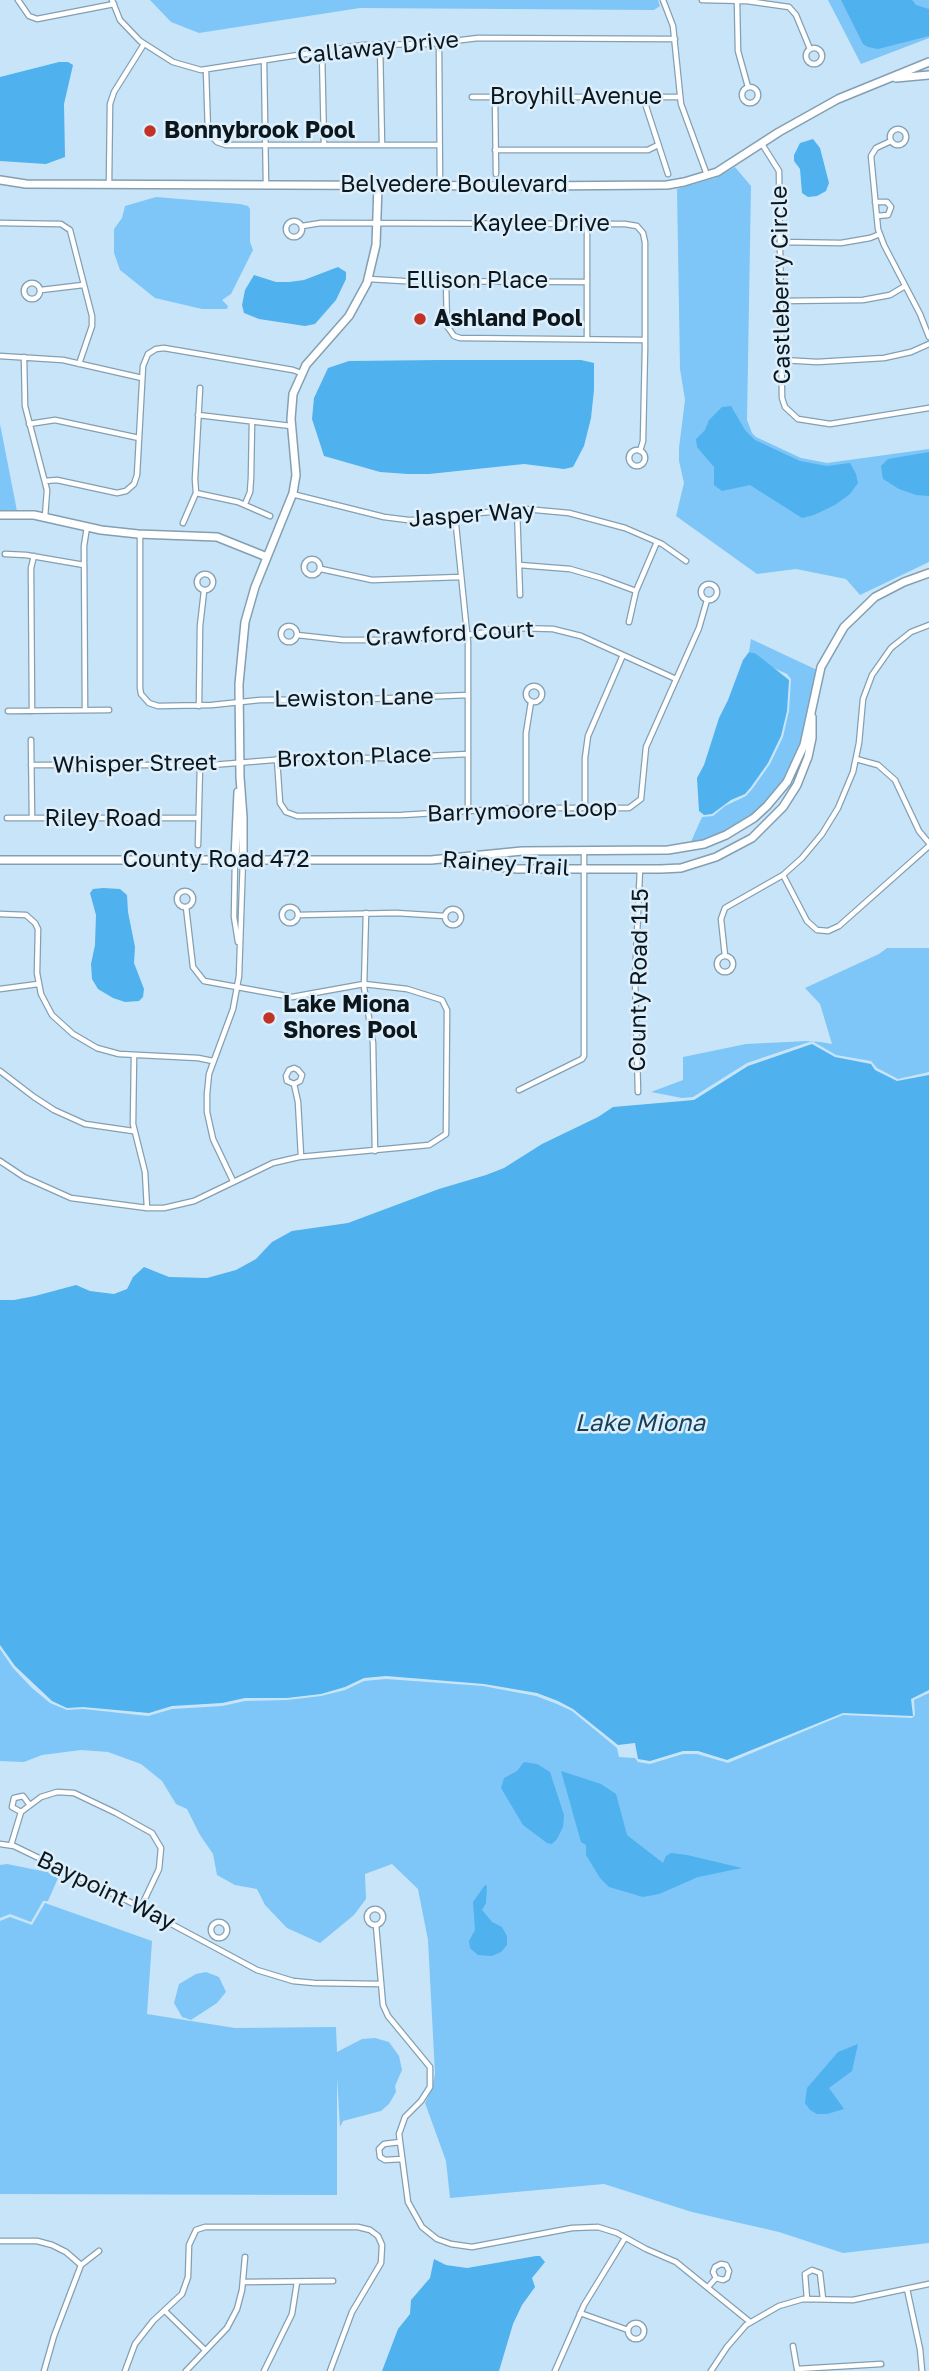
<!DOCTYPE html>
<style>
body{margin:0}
canvas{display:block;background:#c8e4f8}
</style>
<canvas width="929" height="2371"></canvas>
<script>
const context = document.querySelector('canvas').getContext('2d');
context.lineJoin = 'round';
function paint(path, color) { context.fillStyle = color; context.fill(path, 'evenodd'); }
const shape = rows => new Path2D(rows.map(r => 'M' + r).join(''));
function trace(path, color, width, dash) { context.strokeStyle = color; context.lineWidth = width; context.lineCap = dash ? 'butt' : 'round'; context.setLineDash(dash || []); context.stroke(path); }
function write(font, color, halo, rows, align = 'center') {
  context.font = font + ' "Golos Text",sans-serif'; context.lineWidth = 5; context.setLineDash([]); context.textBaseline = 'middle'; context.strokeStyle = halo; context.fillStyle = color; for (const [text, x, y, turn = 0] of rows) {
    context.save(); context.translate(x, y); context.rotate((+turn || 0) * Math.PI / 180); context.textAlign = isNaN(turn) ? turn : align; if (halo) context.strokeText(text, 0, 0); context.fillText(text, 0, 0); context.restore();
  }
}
paint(shape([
 [150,0,658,0,660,6,654,10,360,8,199,33,171,22],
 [828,0,929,0,929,38,861,64],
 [735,167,751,186,747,420,752,433,756,437,801,458,827,463,929,449,929,562,860,595,846,579,796,569,757,574,676,516,684,483,679,461,679,448,685,400,680,369,677,189,715,178],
 [156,197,240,204,248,206,250,209,250,242,253,250,231,294,222,300,228,306,227,309,202,309,155,298,120,270,114,253,114,229,122,218,125,206],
 [0,424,17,511,0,511],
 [751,639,817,670,802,739,784,780,759,809,725,832,690,844,702,817,713,816,725,806,746,796,753,788,770,764,783,737,789,711,791,679,787,674,769,666,755,653,749,652],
 [887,948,929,948,929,1072,898,1079,877,1068,871,1061,836,1055,812,1041,747,1063,693,1097,682,1098,651,1092,683,1080,683,1057,746,1044,807,1041,820,1042,832,1044,820,1004,805,988,879,954],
 [0,1649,13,1668,32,1688,50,1703,67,1710,83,1709,148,1716,172,1709,222,1706,245,1701,287,1700,321,1696,345,1690,364,1681,386,1679,483,1686,536,1696,557,1704,572,1711,617,1748,619,1757,635,1758,638,1762,650,1764,683,1754,697,1754,728,1763,843,1715,912,1718,915,1715,914,1700,929,1693,929,2243,843,2253,779,2232,692,2212,604,2184,450,2198,446,2161,425,2103,432,2089,435,2074,428,1940,418,1889,392,1864,365,1874,366,1899,354,1915,320,1943,287,1928,265,1905,257,1889,235,1885,217,1875,213,1854,200,1835,187,1809,176,1804,162,1781,141,1764,108,1752,81,1750,42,1755,24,1762,0,1761],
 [7,1864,47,1872,58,1878,48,1901,43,1901,31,1922,10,1914,0,1918,0,1865],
 [45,1903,152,1941,147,2014,235,2028,336,2027,337,2052,362,2039,375,2038,389,2042,399,2056,402,2070,395,2086,396,2092,389,2104,381,2111,343,2121,340,2127,337,2077,337,2195,0,2194,0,1921,10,1917,32,1925],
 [206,1972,219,1977,226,1992,217,2003,191,2020,182,2017,174,2003,179,1984,196,1974]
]), '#7ec6f7');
paint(shape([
 [841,0,912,0,916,5,929,9,929,36,878,49,868,47,863,44],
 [59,62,68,62,73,65,64,104,65,157,46,164,0,161,0,77],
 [813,139,820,148,829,183,826,191,817,196,808,197,802,193,800,169,794,161,794,155,800,143],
 [338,267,346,272,346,279,336,300,315,324,305,326,259,319,244,313,242,305,245,290,254,275,276,282,289,282,304,280],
 [440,360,581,360,594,363,594,390,591,418,584,446,573,467,564,469,524,464,429,474,408,474,380,472,324,456,312,419,314,398,328,368,349,361],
 [731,406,745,430,755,440,800,461,827,466,850,463,856,474,858,483,850,494,835,505,814,515,802,518,750,485,722,491,714,485,714,467,697,447,696,439,705,430,709,420,722,407],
 [929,452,929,496,916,495,899,489,883,479,881,466,888,459],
 [749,652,755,653,789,680,787,711,781,736,768,763,751,787,745,794,731,800,712,814,704,815,699,811,697,778,704,765,719,718,728,700,743,660],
 [103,888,120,889,127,895,128,912,135,947,134,963,144,989,143,997,139,1001,125,1002,113,998,98,989,92,979,91,964,95,945,96,915,90,893,93,889],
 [812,1044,835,1057,871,1064,875,1070,897,1081,929,1075,929,1690,911,1699,913,1716,843,1713,727,1760,698,1751,683,1751,650,1761,638,1759,635,1743,618,1745,573,1709,558,1701,537,1693,484,1684,386,1676,364,1678,345,1687,321,1694,287,1698,245,1698,222,1703,172,1706,149,1713,83,1707,67,1708,52,1701,15,1666,0,1645,0,1300,14,1300,35,1296,76,1285,90,1291,114,1294,127,1289,133,1277,144,1267,169,1277,207,1278,236,1270,256,1259,272,1242,292,1231,348,1223,439,1189,486,1175,504,1168,542,1144,598,1117,613,1107,694,1100,748,1066],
 [524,1762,537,1764,550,1772,564,1815,563,1827,557,1839,552,1844,547,1843,523,1825,501,1788,504,1778,517,1771],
 [561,1771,601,1784,616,1794,627,1835,663,1863,666,1856,671,1853,687,1855,742,1868,698,1877,659,1894,643,1897,609,1887,600,1878,586,1855,586,1845,581,1842],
 [485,1885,487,1886,486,1903,482,1910,492,1922,502,1927,507,1936,507,1945,501,1952,492,1956,478,1955,470,1948,469,1941,475,1930,473,1902],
 [858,2044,852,2071,829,2088,844,2109,827,2114,817,2114,810,2110,805,2103,807,2088,838,2052],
 [536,2256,540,2256,545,2262,532,2278,535,2287,522,2305,513,2324,499,2371,382,2371,398,2329,410,2314,411,2300,430,2278,434,2259,446,2265,467,2268]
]), '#4fb1ee');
const street = shape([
 [18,0,29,16,37,19,114,4],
 [112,0,120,20,140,41,173,62,201,70,363,45,429,44,478,38,675,39],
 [663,0,673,26,681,104,707,175],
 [702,0,747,1,789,7,796,15,810,49],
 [737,1,738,51,748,87],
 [380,44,382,145],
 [439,44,440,186],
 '806 56a8 8 0 1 1 16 0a8 8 0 1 1-16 0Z',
 [322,51,324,145],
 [264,61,266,185],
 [206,70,208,132,217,142,226,145,439,145],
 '742 95a8 8 0 1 1 16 0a8 8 0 1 1-16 0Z',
 [472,97,680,97],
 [495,97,496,174],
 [643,97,668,174],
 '890 137a8 8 0 1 1 16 0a8 8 0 1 1-16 0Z',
 [891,141,876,148,871,156,878,229,884,245,920,314,929,337],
 [762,144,779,171,782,398,785,407,798,419,830,424,929,408],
 [495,150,648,150,658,145],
 [109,184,110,104,114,92,144,44],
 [875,202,887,202,891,207,888,215,877,216],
 '286 229a8 8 0 1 1 16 0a8 8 0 1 1-16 0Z',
 [0,223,61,224,70,230,92,316,92,326,79,364],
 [587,224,587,339],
 [302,226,321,223,625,224,637,226,643,233,645,242,645,348,643,441,640,451],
 [781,242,841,243,870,238,880,234],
 [368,279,403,281,587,282],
 [446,281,447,326,454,336,460,338,645,340],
 '24 291a8 8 0 1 1 16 0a8 8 0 1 1-16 0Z',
 [41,290,83,285],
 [781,301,863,300,890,295,905,286],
 [0,356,63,360,142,378],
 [24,357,25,406,47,490,45,517],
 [782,360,817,362,884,358,911,352,929,344],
 [198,415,291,426],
 [29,424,55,420,139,438],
 '629 458a8 8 0 1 1 16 0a8 8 0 1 1-16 0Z',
 [45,481,57,480,117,493,126,491,134,484,137,475,143,366,148,354,156,349,164,348,293,370,301,373],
 [196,493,238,502,270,516],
 [292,494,384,517,408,520,431,520,455,515,525,509,569,513,625,528,662,544,686,561],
 [245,504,250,492,251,478,252,422],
 [517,509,520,595],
 [455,515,468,643,468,811],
 [183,523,196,493,195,479,200,388],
 [140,535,140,688,141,694,149,703,158,706,212,705,260,700,369,699,468,695],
 [5,554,26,555,84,565],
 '304 567a8 8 0 1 1 16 0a8 8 0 1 1-16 0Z',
 [519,565,570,569,601,578,636,591],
 [321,569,372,580,461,577],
 '197 582a8 8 0 1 1 16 0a8 8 0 1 1-16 0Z',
 '701 592a8 8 0 1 1 16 0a8 8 0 1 1-16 0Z',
 [629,622,636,591,657,542],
 '281 634a8 8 0 1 1 16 0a8 8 0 1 1-16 0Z',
 [297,635,343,640,383,640,467,635,517,628,553,629,581,636,676,679],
 '526 694a8 8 0 1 1 16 0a8 8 0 1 1-16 0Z',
 [199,706,200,626,204,591],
 [85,710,84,546,87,527],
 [8,711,109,710],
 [32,711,31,568,34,556],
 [31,740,32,818],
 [277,759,280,803,286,812,297,816,402,815,517,808,629,808,641,799,646,747,699,628,707,600],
 [856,759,878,765,895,780,919,831,929,843],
 [31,765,212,765,298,758,387,758,468,754],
 [526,808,526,733,531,702],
 [585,808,585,758,588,736,623,655],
 [7,818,198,818],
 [198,845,200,766],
 [235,860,234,917,238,942],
 [783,875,807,921,817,930,828,931,839,926,929,846],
 '177 899a8 8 0 1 1 16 0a8 8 0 1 1-16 0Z',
 '282 915a8 8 0 1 1 16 0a8 8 0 1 1-16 0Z',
 '445 917a8 8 0 1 1 16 0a8 8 0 1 1-16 0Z',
 [366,913,364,987,373,1043,375,1151],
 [0,914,26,915,35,923,38,929,37,973,41,994,52,1015,73,1034,97,1048,119,1054,198,1058,213,1061],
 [298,915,396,913,445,916],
 '717 964a8 8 0 1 1 16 0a8 8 0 1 1-16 0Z',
 [725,956,721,919,725,908,783,875,802,858,822,834,838,808,853,772,859,743,863,699,872,675,891,648,911,632,929,625],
 [0,989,38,984],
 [134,1055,133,1124,145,1172,147,1208],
 [0,1071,34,1097,54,1110,85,1124,133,1131],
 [294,1084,300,1081,302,1075,298,1070,294,1068,289,1070,286,1076,287,1081,294,1084,298,1102,301,1156],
 [519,1090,582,1059,584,1056,584,850],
 [638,1092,635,978,640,869],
 [0,1161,24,1177,71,1198,147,1208,164,1208,194,1201,273,1163,299,1157,429,1145,446,1134,447,1010,442,1000,407,989,364,984,292,997,204,981,193,967,186,907],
 [233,1181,213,1139,207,1112,207,1094,209,1074,233,1009,239,976,243,859],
 [21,1812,12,1807,14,1798,23,1796,29,1804],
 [0,1844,14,1846,134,1904,257,1970,293,1981,314,1983,381,1984],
 [11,1845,21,1812,41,1797,57,1792,74,1793,116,1813,152,1833,161,1848,159,1869,141,1907],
 '367 1917a8 8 0 1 1 16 0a8 8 0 1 1-16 0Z',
 '211 1930a8 8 0 1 1 16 0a8 8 0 1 1-16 0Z',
 [376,1925,383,2005,388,2016,430,2067,430,2087,421,2101,405,2117,399,2134,408,2202,422,2227,437,2239,451,2244,472,2247,572,2228,598,2227,617,2233,646,2249,676,2262,750,2322],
 [400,2142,384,2144,379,2149,380,2157,385,2160,402,2159],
 [0,2241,37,2241,52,2245,66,2252,81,2265],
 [243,2282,333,2281],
 [708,2287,716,2278,713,2272,715,2267,721,2264,726,2265,729,2271,727,2278,723,2280,716,2278],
 [907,2289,920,2349,922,2371],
 [807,2299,805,2274,812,2270,820,2273,823,2299],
 [165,2311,205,2350],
 [580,2313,628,2330],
 '628 2331a8 8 0 1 1 16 0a8 8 0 1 1-16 0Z',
 [793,2346,797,2369],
 [797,2369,881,2364],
 [44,2371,54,2336,81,2265,99,2251],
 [125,2371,135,2344,153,2321,182,2294,188,2277,189,2245,196,2230,205,2227,358,2227,370,2230,378,2236,382,2245,381,2263,352,2312,330,2371],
 [186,2371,227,2328,237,2309,242,2290,245,2257],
 [264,2371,292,2314,297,2282],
 [555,2371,584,2305,625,2238],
 [711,2371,727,2347,746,2325,779,2306,803,2299,853,2300,929,2284]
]);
const secondary = shape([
 [896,78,929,75],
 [0,180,26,184,532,186,667,185,684,182,717,172,779,132,838,99,929,62],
 [0,515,34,515,101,530,138,534,217,537,267,557],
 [235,859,238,792],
 [243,859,243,817,240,777,239,684,245,622,255,587,293,493,296,475,291,419,293,394,306,365,349,316,367,283,376,245,378,185],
 [0,860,431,860,522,851,668,850,704,844,726,835,754,818,767,806,787,782,804,745,821,667,844,627,875,597,904,582,929,573],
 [446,862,517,869,661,869,681,868,716,857,752,838,783,807,797,785,808,757,812,738,812,717]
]);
trace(street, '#849fb2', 7);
trace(secondary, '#849fb2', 10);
trace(street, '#fff', 4.5);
trace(secondary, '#fff', 7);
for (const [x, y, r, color] of [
 [150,131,7,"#c03325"],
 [420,319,7,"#c03325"],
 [269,1018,7,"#c03325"]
]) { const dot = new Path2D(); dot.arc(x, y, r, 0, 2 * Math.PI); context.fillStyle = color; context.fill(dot); trace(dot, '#deeffc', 2.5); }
write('23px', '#0c161d', '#deeffc', [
 ["Callaway Drive",378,48,-6],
 ["Broyhill Avenue",576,97],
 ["Belvedere Boulevard",454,185],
 ["Kaylee Drive",541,224],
 ["Ellison Place",477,281],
 ["Castleberry Circle",781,285,-91],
 ["Jasper Way",472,515,-4],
 ["Crawford Court",450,634,-3],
 ["Lewiston Lane",354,698,-1],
 ["Broxton Place",354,757,-2],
 ["Whisper Street",135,764,-1],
 ["Barrymoore Loop",522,811,-2],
 ["Riley Road",103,819],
 ["County Road 472",216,860],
 ["Rainey Trail",506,864,4],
 ["County Road 115",639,980,-89],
 ["Baypoint Way",106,1891,26]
]);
write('bold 23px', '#0c161d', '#deeffc', [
 ["Bonnybrook Pool",164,131],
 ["Ashland Pool",434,319],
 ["Lake Miona",283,1005],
 ["Shores Pool",283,1031]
], 'left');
write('italic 24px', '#163f58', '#deeffc', [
 ["Lake Miona",640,1423]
]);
</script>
